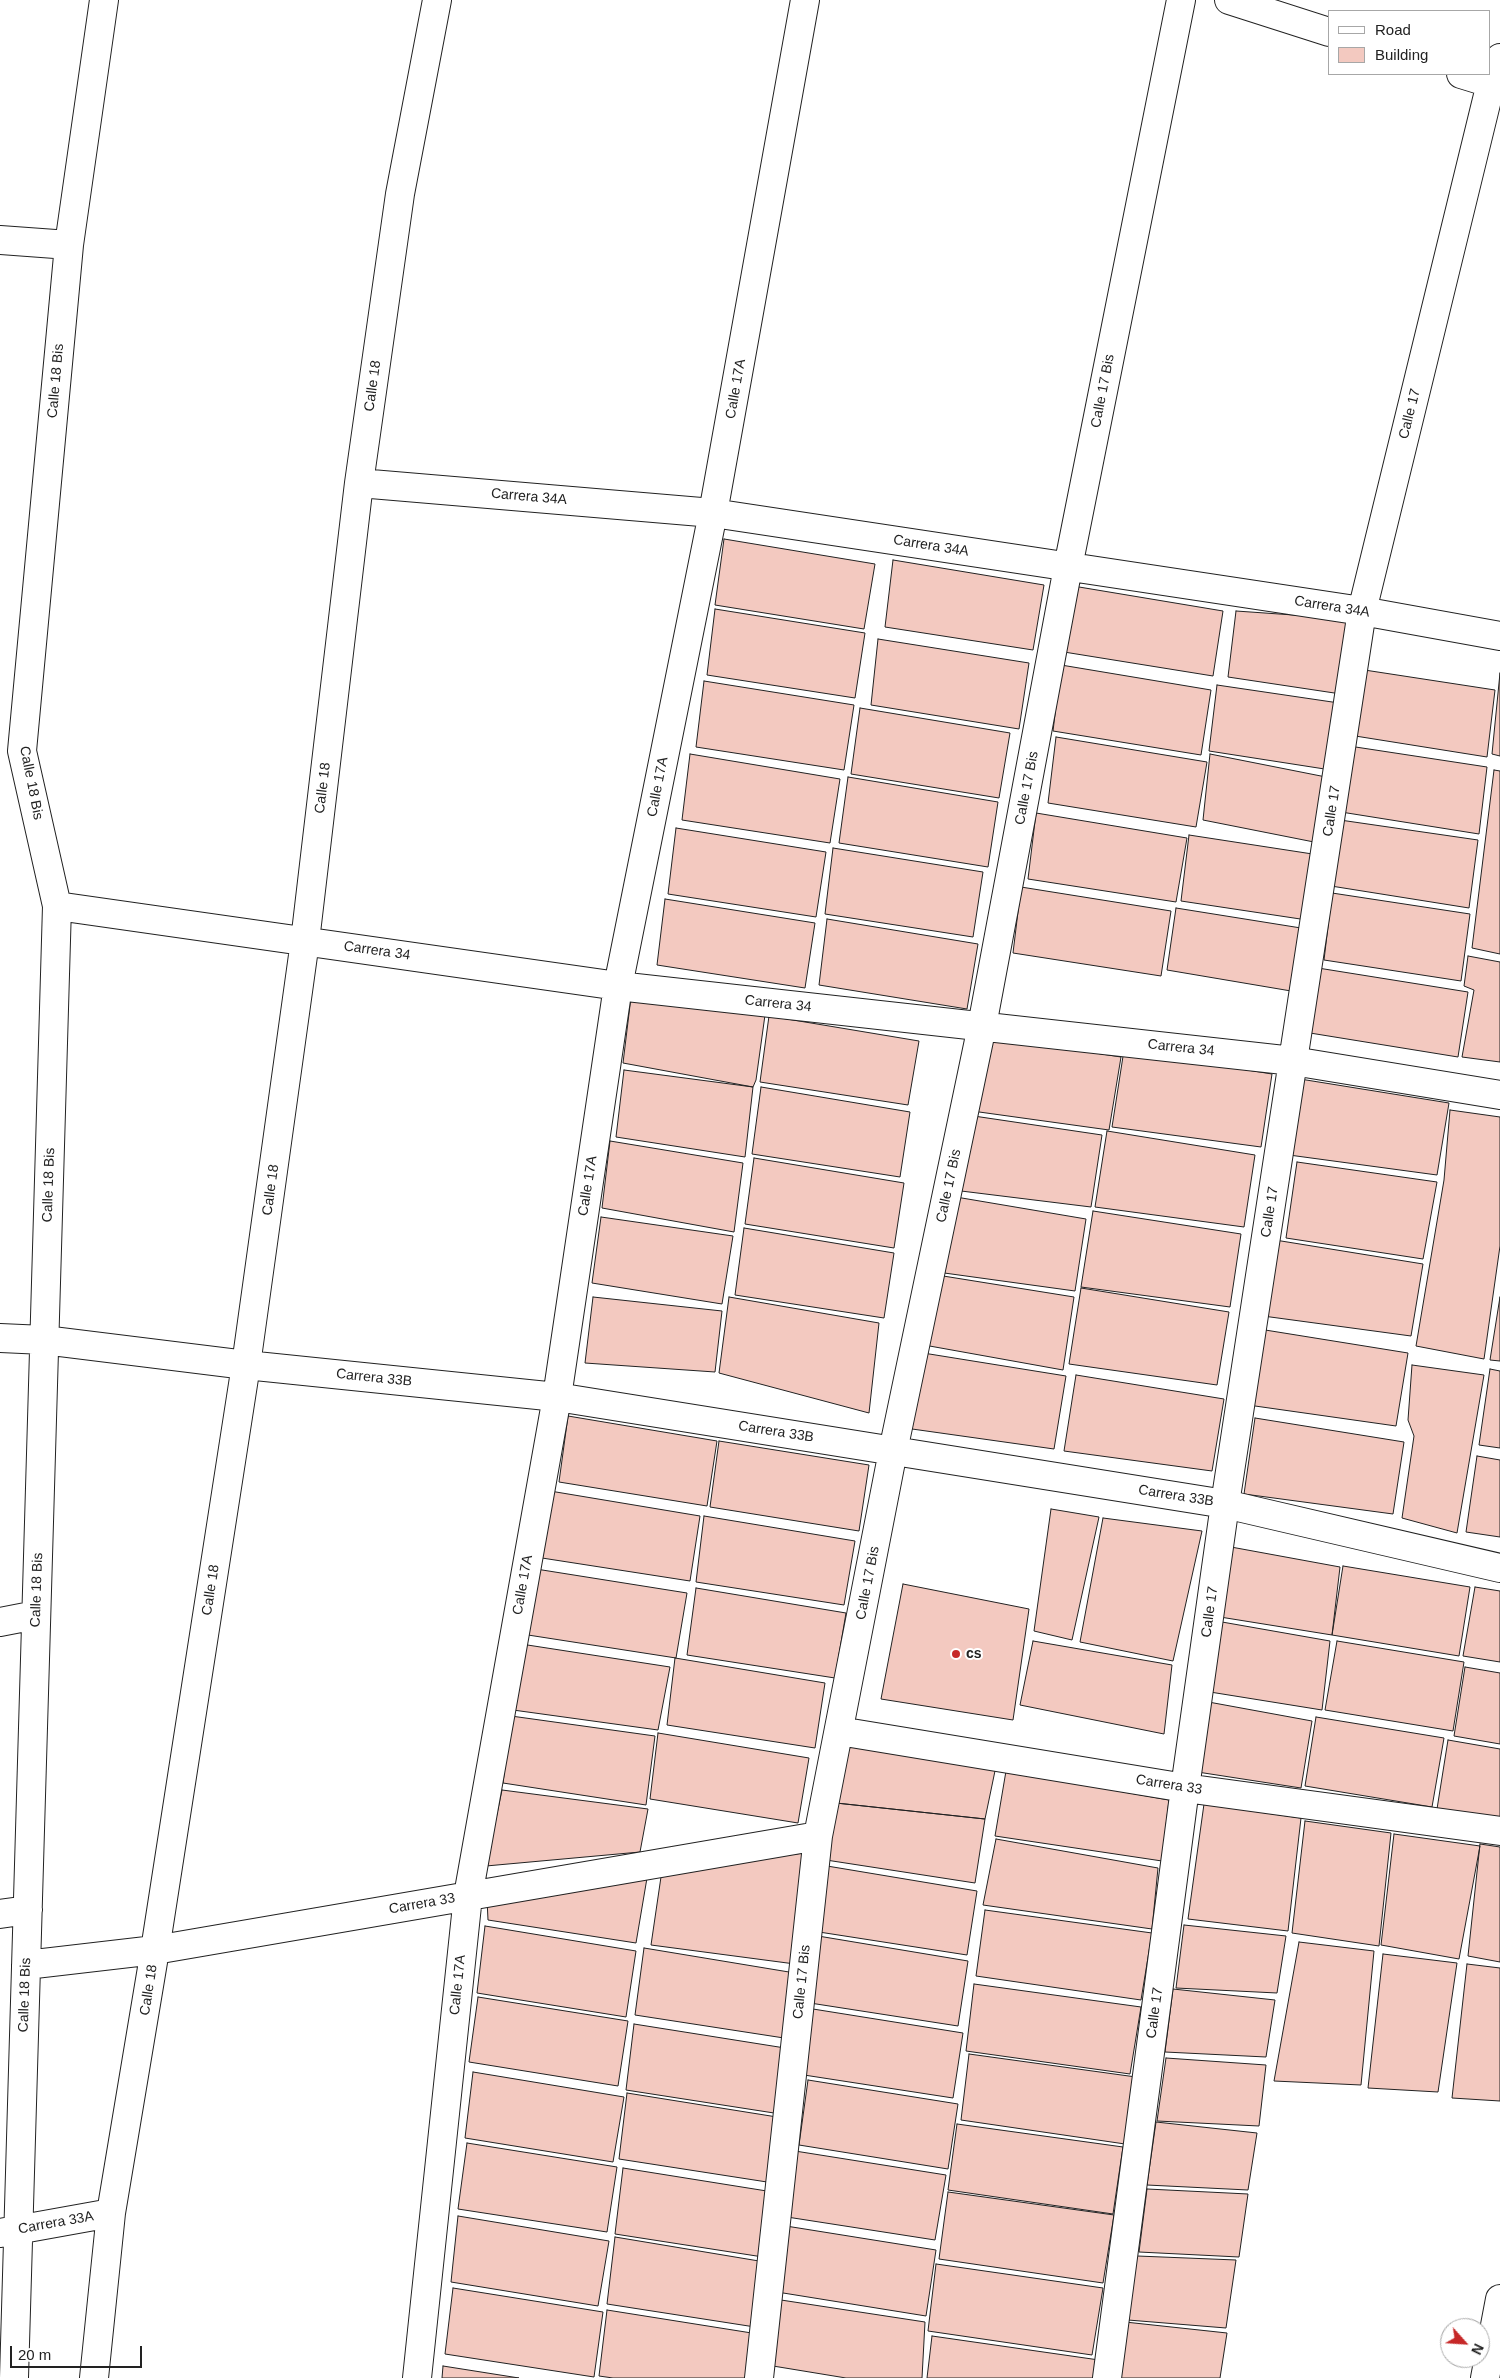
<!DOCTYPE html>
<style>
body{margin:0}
#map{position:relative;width:1500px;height:2378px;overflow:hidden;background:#fff;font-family:Helvetica,sans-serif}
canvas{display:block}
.legend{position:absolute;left:1328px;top:10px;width:162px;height:65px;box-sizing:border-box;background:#fff;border:1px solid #a7a7a7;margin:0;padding:6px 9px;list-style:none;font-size:15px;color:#222}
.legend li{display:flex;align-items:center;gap:10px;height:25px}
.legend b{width:25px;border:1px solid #a7a7a7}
.north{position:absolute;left:1440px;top:2318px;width:50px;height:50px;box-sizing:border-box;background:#fff;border:1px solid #a7a7a7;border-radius:50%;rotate:116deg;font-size:14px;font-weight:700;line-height:20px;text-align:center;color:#222}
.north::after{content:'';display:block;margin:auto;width:18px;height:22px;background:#c62828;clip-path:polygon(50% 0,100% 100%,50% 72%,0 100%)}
.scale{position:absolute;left:10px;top:2346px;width:132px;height:22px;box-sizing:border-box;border:2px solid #222;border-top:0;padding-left:6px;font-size:15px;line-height:18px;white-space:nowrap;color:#222;-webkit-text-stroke:4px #fff;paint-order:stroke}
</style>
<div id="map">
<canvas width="1500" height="2378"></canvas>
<ul class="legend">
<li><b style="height:6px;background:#fff"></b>Road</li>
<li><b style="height:14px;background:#f3c9c0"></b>Building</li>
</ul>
<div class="north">N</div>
<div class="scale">20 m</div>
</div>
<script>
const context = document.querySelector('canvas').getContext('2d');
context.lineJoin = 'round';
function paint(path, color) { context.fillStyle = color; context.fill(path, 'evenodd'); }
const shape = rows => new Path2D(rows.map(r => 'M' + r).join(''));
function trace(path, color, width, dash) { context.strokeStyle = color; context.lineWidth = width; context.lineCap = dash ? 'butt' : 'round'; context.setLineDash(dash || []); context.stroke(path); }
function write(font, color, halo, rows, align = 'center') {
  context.font = font + ' Helvetica,sans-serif'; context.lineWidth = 4; context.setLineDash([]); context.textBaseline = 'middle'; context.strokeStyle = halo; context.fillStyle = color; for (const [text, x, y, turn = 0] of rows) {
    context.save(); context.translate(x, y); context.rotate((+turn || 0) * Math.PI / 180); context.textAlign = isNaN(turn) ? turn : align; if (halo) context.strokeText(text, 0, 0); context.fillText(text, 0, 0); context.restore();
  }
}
const building = shape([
 [724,539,875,564,864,629,715,605,724,539],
 [893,560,1044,585,1033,650,885,627,893,560],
 [1073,586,1223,611,1213,676,1064,652,1073,586],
 [715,609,865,633,855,698,707,675,715,609],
 [1236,611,1351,619,1341,694,1228,677,1236,611],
 [878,639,1029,663,1019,729,871,705,878,639],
 [1061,665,1211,690,1201,755,1053,731,1061,665],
 [1358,669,1495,690,1487,757,1349,735,1358,669],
 [1500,673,1500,756,1492,754,1500,673],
 [704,681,854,705,844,770,696,747,704,681],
 [1217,685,1339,703,1331,770,1209,751,1217,685],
 [860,708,1010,733,999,798,851,774,860,708],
 [1056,737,1207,762,1196,827,1048,803,1056,737],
 [1349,746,1487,767,1479,834,1341,812,1349,746],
 [690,754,840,779,830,843,682,820,690,754],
 [1210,754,1331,778,1319,843,1203,820,1210,754],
 [1494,770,1500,771,1500,954,1472,948,1494,770],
 [848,777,998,802,988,867,839,843,848,777],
 [1036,813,1187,838,1176,902,1028,879,1036,813],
 [1340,820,1478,840,1469,908,1331,886,1340,820],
 [676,828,826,852,816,917,668,894,676,828],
 [1189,835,1319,855,1307,920,1181,901,1189,835],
 [833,848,983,872,973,937,825,914,833,848],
 [1021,887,1171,911,1161,976,1013,953,1021,887],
 [1332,893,1470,914,1461,981,1324,960,1332,893],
 [665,899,815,923,805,988,657,965,665,899],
 [1176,908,1301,928,1297,992,1167,970,1176,908],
 [827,919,978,944,967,1009,819,985,827,919],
 [1468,956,1500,962,1500,1062,1462,1057,1474,990,1464,986,1468,956],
 [1318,968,1468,992,1458,1057,1310,1033,1318,968],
 [631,997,765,1015,756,1080,753,1087,623,1063,631,997],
 [769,1016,919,1041,908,1105,760,1082,769,1016],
 [986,1036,1121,1057,1109,1130,972,1111,986,1036],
 [1124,1050,1272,1074,1261,1147,1112,1127,1124,1050],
 [624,1070,753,1087,745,1157,616,1137,624,1070],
 [1300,1079,1449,1103,1437,1175,1289,1155,1300,1079],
 [761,1087,910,1112,900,1177,752,1154,761,1087],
 [1450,1110,1500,1117,1500,1246,1484,1359,1416,1346,1444,1180,1450,1110],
 [967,1115,1102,1135,1091,1207,953,1190,967,1115],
 [1107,1131,1255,1155,1244,1227,1095,1207,1107,1131],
 [610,1141,743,1163,734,1232,602,1208,610,1141],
 [754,1158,904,1183,894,1248,745,1224,754,1158],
 [1297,1162,1437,1182,1423,1259,1286,1238,1297,1162],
 [950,1196,1086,1219,1075,1291,937,1272,950,1196],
 [1093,1211,1241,1234,1230,1307,1081,1287,1093,1211],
 [601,1217,733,1236,722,1304,592,1283,601,1217],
 [744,1228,894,1253,884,1318,735,1295,744,1228],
 [1275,1240,1423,1264,1411,1336,1263,1316,1275,1240],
 [937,1275,1074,1297,1063,1370,924,1345,937,1275],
 [1081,1288,1229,1312,1217,1385,1069,1364,1081,1288],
 [593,1297,722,1311,715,1372,585,1363,593,1297],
 [729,1297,879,1323,869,1413,719,1373,729,1297],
 [1500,1297,1500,1361,1490,1360,1500,1297],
 [1259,1329,1408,1353,1396,1426,1248,1405,1259,1329],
 [917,1352,1066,1376,1054,1449,905,1428,917,1352],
 [1412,1365,1484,1375,1457,1533,1402,1518,1414,1436,1408,1420,1412,1365],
 [1490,1369,1500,1371,1500,1448,1479,1445,1490,1369],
 [1076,1375,1224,1399,1212,1471,1064,1451,1076,1375],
 [568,1416,717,1441,707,1506,559,1482,568,1416],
 [1255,1418,1404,1442,1393,1514,1244,1494,1255,1418],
 [719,1441,869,1465,859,1531,710,1507,719,1441],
 [1477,1456,1500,1460,1500,1537,1466,1532,1477,1456],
 [550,1491,700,1516,690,1581,542,1558,550,1491],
 [1051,1509,1099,1517,1072,1640,1034,1631,1051,1509],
 [704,1516,855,1541,844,1605,696,1582,704,1516],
 [1103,1518,1202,1531,1173,1661,1080,1642,1103,1518],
 [1231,1547,1340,1567,1332,1635,1220,1617,1231,1547],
 [1343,1566,1470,1587,1459,1656,1332,1635,1343,1566],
 [536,1569,687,1593,676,1658,528,1635,536,1569],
 [903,1584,1029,1609,1013,1720,881,1699,903,1584],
 [1475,1587,1500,1591,1500,1662,1463,1656,1475,1587],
 [696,1588,846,1613,835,1678,687,1655,696,1588],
 [1222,1622,1330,1641,1322,1710,1210,1692,1222,1622],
 [1033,1641,1172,1665,1164,1734,1020,1705,1033,1641],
 [1337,1641,1464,1662,1453,1731,1325,1710,1337,1641],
 [521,1644,670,1667,658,1730,513,1710,521,1644],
 [675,1658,825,1683,815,1748,667,1725,675,1658],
 [1465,1667,1500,1673,1500,1744,1454,1736,1465,1667],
 [1203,1701,1312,1721,1301,1788,1191,1771,1203,1701],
 [511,1716,655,1736,646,1805,503,1783,511,1716],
 [1316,1717,1444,1738,1432,1807,1305,1786,1316,1717],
 [658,1733,809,1758,798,1823,650,1799,658,1733],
 [1448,1740,1500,1749,1500,1820,1437,1809,1448,1740],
 [846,1741,996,1766,985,1819,836,1803,846,1741],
 [1006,1771,1169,1800,1162,1861,995,1836,1006,1771],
 [502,1790,648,1809,640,1852,486,1866,502,1790],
 [836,1803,985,1819,975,1883,826,1860,836,1803],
 [1204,1804,1301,1818,1288,1931,1188,1919,1204,1804],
 [1305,1821,1391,1833,1379,1946,1292,1933,1305,1821],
 [1394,1834,1480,1846,1459,1959,1381,1945,1394,1834],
 [996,1839,1158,1868,1152,1929,983,1905,996,1839],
 [1480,1844,1500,1847,1500,1962,1468,1956,1480,1844],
 [804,1853,795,1964,651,1945,662,1870,804,1853],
 [827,1866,977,1891,967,1955,819,1932,827,1866],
 [647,1878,636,1943,488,1920,487,1899,647,1878],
 [985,1910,1152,1933,1141,2000,976,1976,985,1910],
 [1184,1925,1286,1936,1277,1993,1176,1988,1184,1925],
 [485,1926,636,1951,626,2017,477,1993,485,1926],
 [818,1936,968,1961,958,2026,810,2003,818,1936],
 [1299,1942,1374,1951,1361,2085,1274,2081,1299,1942],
 [644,1948,795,1973,784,2038,635,2015,644,1948],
 [1383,1954,1457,1963,1438,2092,1368,2088,1383,1954],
 [1467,1964,1500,1968,1500,2101,1452,2098,1467,1964],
 [974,1984,1141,2007,1130,2074,966,2051,974,1984],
 [1173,1989,1275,2000,1266,2057,1165,2052,1173,1989],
 [478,1997,628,2021,618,2086,469,2062,478,1997],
 [813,2009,963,2033,953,2098,804,2075,813,2009],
 [634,2024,785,2048,774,2113,626,2090,634,2024],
 [969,2054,1136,2077,1125,2144,961,2120,969,2054],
 [1166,2058,1266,2065,1259,2126,1157,2121,1166,2058],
 [473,2072,624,2097,613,2162,465,2138,473,2072],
 [808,2080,958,2104,948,2169,799,2145,808,2080],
 [627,2093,777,2117,767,2182,619,2159,627,2093],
 [1156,2122,1257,2133,1248,2190,1147,2185,1156,2122],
 [957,2124,1123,2147,1113,2214,948,2190,957,2124],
 [467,2143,617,2167,607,2232,458,2209,467,2143],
 [795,2151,946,2175,935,2240,787,2217,795,2151],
 [623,2168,773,2192,763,2257,615,2234,623,2168],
 [1147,2189,1248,2194,1239,2257,1139,2252,1147,2189],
 [948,2192,1114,2215,1103,2283,939,2259,948,2192],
 [458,2216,609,2241,598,2306,451,2282,458,2216],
 [786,2226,936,2250,926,2316,777,2292,786,2226],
 [615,2237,765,2262,755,2327,607,2304,615,2237],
 [1137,2256,1236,2260,1226,2328,1128,2320,1137,2256],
 [936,2264,1103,2288,1092,2355,928,2331,936,2264],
 [453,2288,603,2312,594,2377,445,2354,453,2288],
 [781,2300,925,2322,922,2378,846,2378,773,2366,781,2300],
 [607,2310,758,2334,750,2378,613,2378,599,2376,607,2310],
 [1125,2322,1227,2333,1220,2378,1118,2378,1125,2322],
 [932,2336,1099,2360,1096,2378,927,2378,932,2336],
 [443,2366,519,2378,442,2378,443,2366]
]);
paint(building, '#f3c9c0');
trace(building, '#222', 1);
const street = shape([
 [1229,0,1329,32],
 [1461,74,1500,86],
 [0,240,69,245],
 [359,483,713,513,1362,611,1500,636],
 [57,906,618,986,1293,1061,1500,1095],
 [0,1338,44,1340,246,1365,557,1397,1225,1504,1500,1568],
 [0,1622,36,1615],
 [839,1731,1185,1788,1500,1831],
 [0,1914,28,1910],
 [26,1965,155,1950,818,1836],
 [0,2233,111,2213],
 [14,2378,57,906,22,751,69,245,104,0],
 [94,2378,111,2213,155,1950,246,1365,305,941,359,483,400,194,437,0],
 [417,2378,468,1896,557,1397,618,986,713,513,805,0],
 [759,2378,818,1836,893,1451,982,1026,1068,567,1181,0],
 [1107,2378,1185,1788,1225,1504,1362,611,1491,83,1500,58],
 [1485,2378,1500,2299]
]);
trace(street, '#222', 30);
trace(street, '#fff', 28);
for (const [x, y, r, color] of [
 [956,1654,5,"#c62828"]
]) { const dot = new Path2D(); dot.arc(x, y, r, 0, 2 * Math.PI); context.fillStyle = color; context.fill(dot); trace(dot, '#fff', 2); }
write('14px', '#222', '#fff', [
 ["Calle 18 Bis",56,381,-85],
 ["Calle 18",373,386,-82],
 ["Calle 17A",736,389,-80],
 ["Calle 17 Bis",1103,391,-79],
 ["Calle 17",1410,414,-76],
 ["Carrera 34A",529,497,5],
 ["Carrera 34A",931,546,9],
 ["Carrera 34A",1332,607,9],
 ["Calle 18 Bis",31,783,79],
 ["Calle 17A",658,787,-79],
 ["Calle 18",323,788,-83],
 ["Calle 17 Bis",1027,788,-79],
 ["Calle 17",1332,811,-81],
 ["Carrera 34",377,951,8],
 ["Carrera 34",778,1004,6],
 ["Carrera 34",1181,1048,6],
 ["Calle 18 Bis",49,1185,-88],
 ["Calle 17A",588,1186,-81],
 ["Calle 17 Bis",949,1186,-78],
 ["Calle 18",271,1190,-82],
 ["Calle 17",1270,1212,-81],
 ["Carrera 33B",374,1378,6],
 ["Carrera 33B",776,1432,9],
 ["Carrera 33B",1176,1496,9],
 ["Calle 17 Bis",868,1583,-79],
 ["Calle 17A",523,1585,-80],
 ["Calle 18 Bis",37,1590,-88],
 ["Calle 18",211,1590,-81],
 ["Calle 17",1210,1612,-82],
 ["Carrera 33",1169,1785,9],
 ["Carrera 33",422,1904,-10],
 ["Calle 17 Bis",802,1982,-84],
 ["Calle 17A",458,1985,-84],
 ["Calle 18",149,1990,-81],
 ["Calle 18 Bis",25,1995,-88],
 ["Calle 17",1155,2013,-82],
 ["Carrera 33A",56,2223,-10]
]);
write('bold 14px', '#222', '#fff', [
 ["cs",966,1654]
], 'left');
</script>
